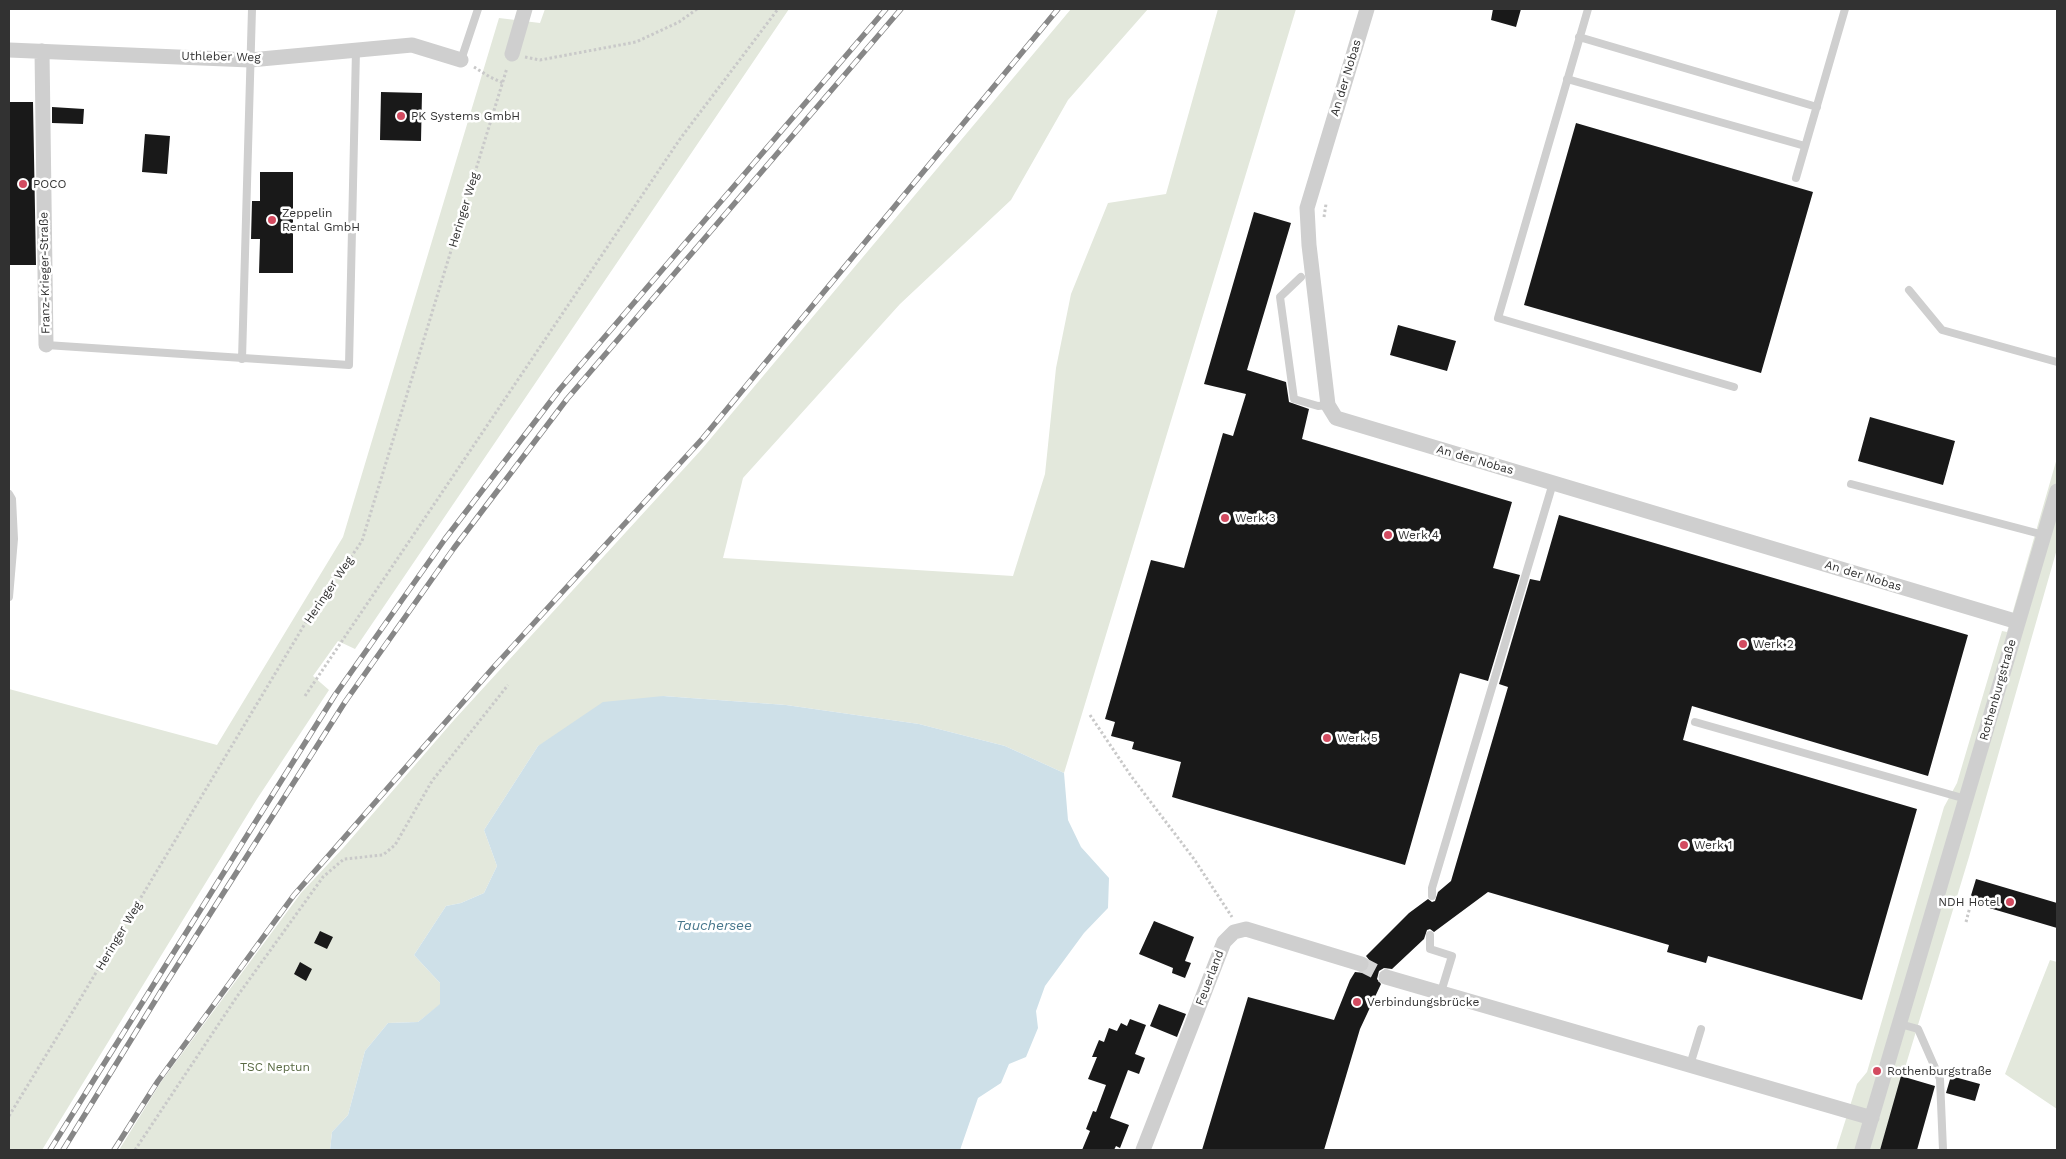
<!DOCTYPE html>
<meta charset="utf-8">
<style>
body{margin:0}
#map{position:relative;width:2066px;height:1159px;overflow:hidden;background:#fff;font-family:"Work Sans",sans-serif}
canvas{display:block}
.frame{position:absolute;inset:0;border:10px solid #323232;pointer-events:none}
</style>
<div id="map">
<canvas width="2066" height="1159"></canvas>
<div class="frame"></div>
</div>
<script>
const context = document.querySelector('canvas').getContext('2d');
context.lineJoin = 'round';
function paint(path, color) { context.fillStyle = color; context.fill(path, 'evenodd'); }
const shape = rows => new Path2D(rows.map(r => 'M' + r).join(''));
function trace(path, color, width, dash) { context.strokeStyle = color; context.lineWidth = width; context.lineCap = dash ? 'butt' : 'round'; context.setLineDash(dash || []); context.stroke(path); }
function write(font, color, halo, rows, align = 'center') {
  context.font = font + ' "Work Sans",sans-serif'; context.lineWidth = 5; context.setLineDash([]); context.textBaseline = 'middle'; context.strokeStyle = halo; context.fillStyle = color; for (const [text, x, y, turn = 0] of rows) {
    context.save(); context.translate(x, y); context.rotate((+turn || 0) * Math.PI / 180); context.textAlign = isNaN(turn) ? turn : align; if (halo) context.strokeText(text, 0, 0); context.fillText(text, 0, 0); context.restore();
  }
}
paint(shape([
 [545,9,789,9,355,649,338,641,313,676,329,690,257,799,42,1150,9,1150,9,689,217,745,343,537,499,18,540,23],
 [1071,9,1148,9,1068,100,1011,200,900,304,743,478,723,558,1013,576,1045,474,1056,368,1071,294,1108,203,1166,194,1218,9,1296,9,1064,773,1005,746,919,724,786,705,663,696,538,746,484,830,497,866,484,893,461,903,446,906,414,955,440,983,441,1004,418,1022,388,1023,365,1051,348,1115,332,1132,330,1150,119,1150,161,1082,301,893,344,847,454,720,701,450],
 [2057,458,2057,549,1969,857,1880,1150,1836,1150,1857,1084,1867,1072,1944,807,1957,783,2002,631,2007,632],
 [2050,960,2057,962,2057,1109,2005,1074]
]), '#e3e8dc');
paint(shape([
 [663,696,786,705,919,724,1005,746,1064,773,1068,820,1081,847,1109,878,1108,908,1084,933,1045,986,1036,1011,1038,1028,1026,1057,1009,1064,1001,1083,978,1098,960,1150,330,1150,332,1132,348,1115,365,1051,388,1023,418,1022,440,1004,440,983,414,955,446,906,461,903,484,893,497,866,484,830,538,746,603,702]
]), '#cee0e8');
paint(shape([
 [1493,9,1521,9,1516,27,1491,20],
 [381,92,422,93,421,141,380,140],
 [9,102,33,102,36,265,9,265],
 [52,107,84,109,83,124,52,123],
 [1576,123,1813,192,1761,373,1524,305],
 [145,134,170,136,167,174,142,172],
 [260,172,293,172,293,273,259,273,260,239,251,239,252,201,260,201],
 [1254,212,1291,223,1247,370,1286,382,1289,402,1309,409,1302,439,1512,502,1493,568,1520,575,1488,681,1460,673,1405,865,1172,797,1181,762,1132,749,1134,742,1111,736,1115,722,1105,719,1151,560,1184,568,1223,433,1233,436,1246,394,1204,384],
 [1398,325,1456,341,1447,371,1390,355],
 [1870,417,1955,441,1943,485,1858,461],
 [1559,515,1968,635,1928,776,1692,706,1683,740,1917,809,1862,1000,1708,956,1706,963,1667,952,1669,945,1488,892,1434,932,1430,929,1427,930,1424,939,1392,969,1384,968,1379,971,1377,979,1381,984,1360,1029,1324,1150,1202,1150,1248,997,1334,1020,1350,980,1355,972,1364,973,1370,967,1370,961,1366,956,1409,913,1428,899,1432,902,1435,901,1438,892,1451,881,1508,687,1499,684,1530,579,1540,581],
 [1976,879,2057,903,2057,928,1969,902],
 [1154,921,1194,937,1185,961,1191,963,1185,978,1172,973,1173,968,1139,954],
 [320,931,333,937,327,949,314,943],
 [300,962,312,969,306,981,294,974],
 [1159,1004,1186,1014,1177,1037,1150,1026],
 [1130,1019,1146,1025,1135,1054,1145,1058,1139,1074,1128,1070,1110,1118,1129,1125,1120,1148,1116,1146,1114,1150,1082,1150,1090,1131,1086,1129,1093,1111,1096,1112,1106,1085,1088,1079,1097,1057,1092,1057,1099,1040,1104,1042,1109,1028,1117,1031,1121,1023,1127,1026],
 [1901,1076,1935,1086,1917,1150,1880,1150],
 [1951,1076,1980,1084,1975,1101,1946,1093]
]), '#191919');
trace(shape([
 [1361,964,1386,977]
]), '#d6d6d6', 15, [15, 8]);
trace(shape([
 [525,57,540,60,636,42,679,22,697,9],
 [474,67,490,77,503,83],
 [1324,217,1326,204],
 [305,696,680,139,778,9],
 [1090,715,1131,776,1194,859,1232,917],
 [1966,922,1971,903],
 [9,1116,73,1011,306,622,362,541,507,68],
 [135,1150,236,998,323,877,344,859,383,855,395,845,432,781,508,685]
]), '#c9c9c9', 3, [2.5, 2.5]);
trace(shape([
 [1588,9,1498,318,1734,387],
 [1579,37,1817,107],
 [461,60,478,9],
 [1567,79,1805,146],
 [1796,178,1845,9],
 [1301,277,1280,297,1294,399,1318,406,1328,405],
 [1909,290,1942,330,2057,362],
 [46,345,349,365,356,50],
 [242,359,252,9],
 [1851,484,2044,535],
 [9,494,12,499,14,539,9,597],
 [1695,722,1966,799],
 [1432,896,1432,888,1553,483],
 [1430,935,1430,949,1452,956,1441,992],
 [1900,1024,1918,1029,1940,1079,1943,1150],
 [1690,1065,1701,1029]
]), '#cfcfcf', 8);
trace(shape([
 [1367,9,1307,208,1309,245,1328,405,1336,418,2018,622],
 [9,50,250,60,412,45,461,60],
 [42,51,46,345],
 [512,54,525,9],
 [1386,977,1872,1118],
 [1143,1150,1224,942,1234,932,1246,929,1361,964],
 [1862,1150,2057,491]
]), '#cfcfcf', 15);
const rail = shape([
 [50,1150,335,695,445,539,560,389,886,9],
 [63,1150,163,988,345,702,454,548,567,399,901,9],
 [114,1150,158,1081,294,895,492,669,703,438,1058,9]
]);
trace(rail, '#878787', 5.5);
trace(rail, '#fff', 4, [11]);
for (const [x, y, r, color] of [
 [401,116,5,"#d34b60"],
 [23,184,5,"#d34b60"],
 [272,220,5,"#d34b60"],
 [1225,518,5,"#d34b60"],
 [1388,535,5,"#d34b60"],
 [1743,644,5,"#d34b60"],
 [1327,738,5,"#d34b60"],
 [1684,845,5,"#d34b60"],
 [2010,902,5,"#d34b60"],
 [1357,1002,5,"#d34b60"],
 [1877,1071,5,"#d34b60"]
]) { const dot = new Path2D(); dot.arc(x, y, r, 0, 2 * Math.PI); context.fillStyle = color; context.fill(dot); trace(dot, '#fff', 2); }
write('12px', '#323232', '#fff', [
 ["Uthleber Weg",221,57,1],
 ["An der Nobas",1346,78,-73],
 ["Heringer Weg",464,210,-73],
 ["Franz-Krieger-Straße",45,273,-91],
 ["An der Nobas",1475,460,16],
 ["An der Nobas",1863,576,17],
 ["Heringer Weg",329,590,-56],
 ["Rothenburgstraße",1998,690,-74],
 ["Heringer Weg",119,936,-59],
 ["Feuerland",1210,978,-69]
]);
write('12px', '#323232', '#fff', [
 ["PK Systems GmbH",411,116],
 ["POCO",33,184],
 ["Zeppelin",282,213],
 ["Rental GmbH",282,227],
 ["Werk 3",1235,518],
 ["Werk 4",1398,535],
 ["Werk 2",1753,644],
 ["Werk 5",1337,738],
 ["Werk 1",1694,845],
 ["NDH Hotel",2000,902,"right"],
 ["Verbindungsbrücke",1367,1002],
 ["Rothenburgstraße",1887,1071]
], 'left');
write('12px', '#596a44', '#fff', [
 ["TSC Neptun",275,1067]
]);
write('italic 14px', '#48778c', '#fff', [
 ["Tauchersee",714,926]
]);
</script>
